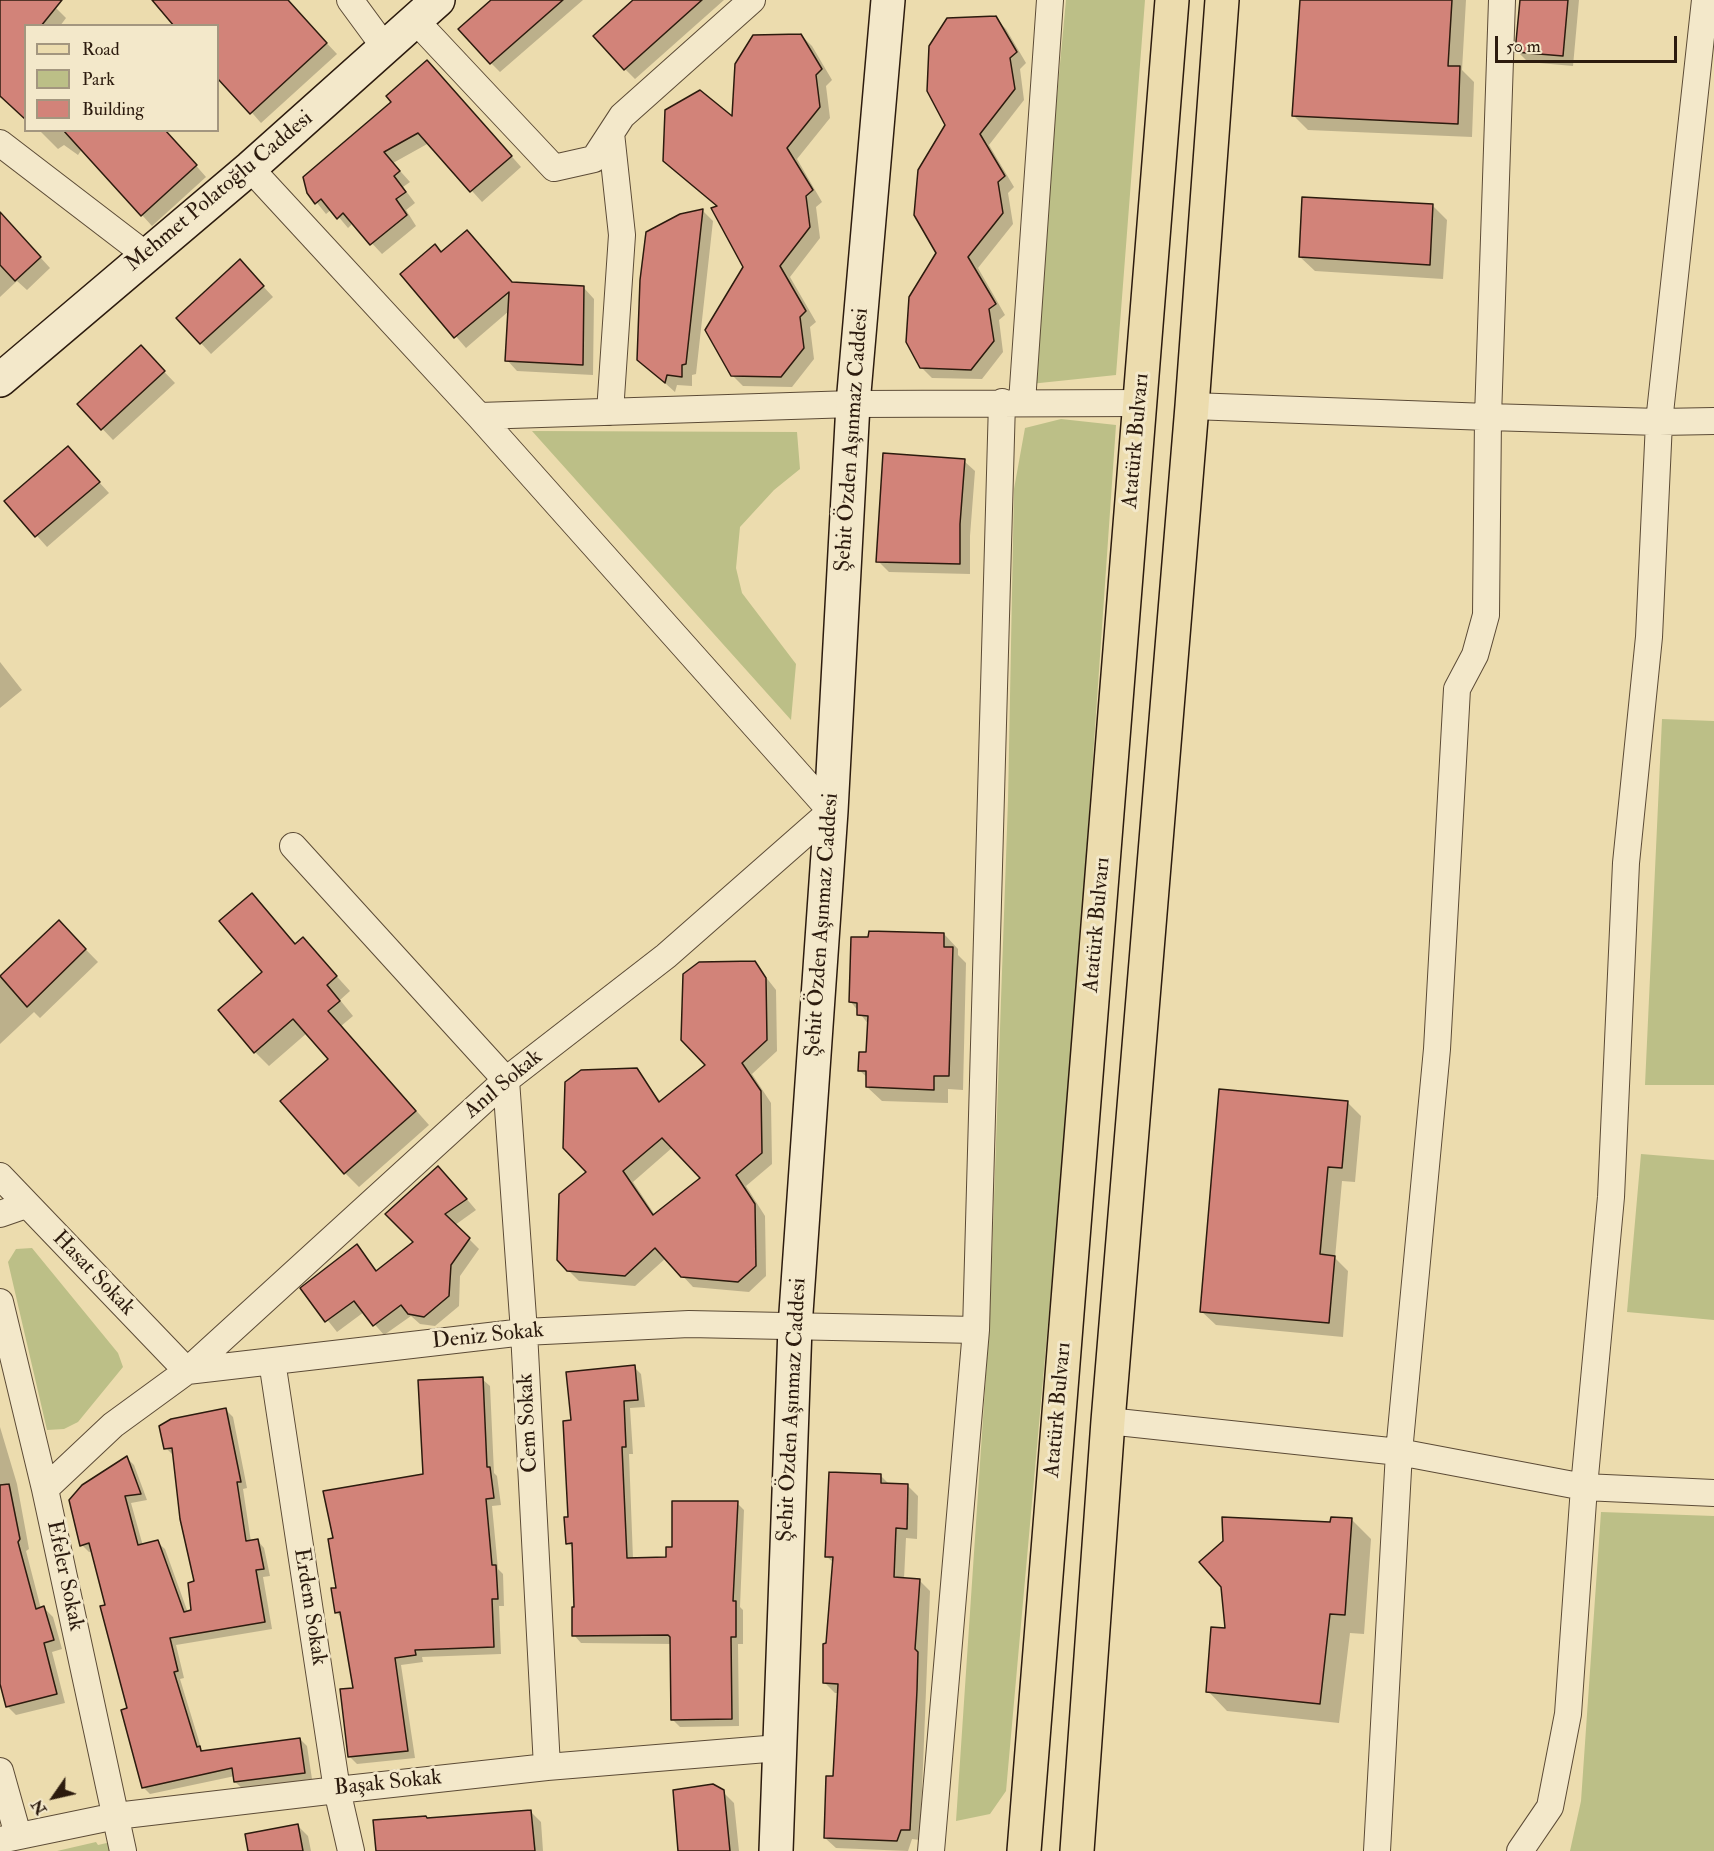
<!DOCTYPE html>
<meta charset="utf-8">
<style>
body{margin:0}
#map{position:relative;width:1714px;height:1851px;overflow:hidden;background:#ecdcae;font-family:"IM FELL Double Pica",serif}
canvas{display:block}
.legend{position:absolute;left:24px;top:24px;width:195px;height:108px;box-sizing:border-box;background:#f3e8ca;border:2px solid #a3967f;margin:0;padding:8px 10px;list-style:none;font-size:18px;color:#2c1b0e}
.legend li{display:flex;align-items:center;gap:12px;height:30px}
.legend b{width:30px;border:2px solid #a3967f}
.north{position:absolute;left:24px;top:1767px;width:60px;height:60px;-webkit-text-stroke:4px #f3e8ca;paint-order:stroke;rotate:236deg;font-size:16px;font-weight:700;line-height:24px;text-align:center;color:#2c1b0e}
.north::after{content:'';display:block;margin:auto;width:21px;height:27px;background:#2c1b0e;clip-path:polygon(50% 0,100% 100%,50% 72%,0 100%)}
.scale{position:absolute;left:1495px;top:36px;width:182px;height:27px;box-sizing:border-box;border:3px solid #2c1b0e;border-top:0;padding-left:8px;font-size:18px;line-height:21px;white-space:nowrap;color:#2c1b0e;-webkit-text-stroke:4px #f3e8ca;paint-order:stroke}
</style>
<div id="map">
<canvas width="1714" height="1851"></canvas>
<ul class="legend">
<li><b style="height:8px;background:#ecdcae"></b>Road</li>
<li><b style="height:16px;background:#bcbf87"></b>Park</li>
<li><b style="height:16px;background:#d28379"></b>Building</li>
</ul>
<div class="north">N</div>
<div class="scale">50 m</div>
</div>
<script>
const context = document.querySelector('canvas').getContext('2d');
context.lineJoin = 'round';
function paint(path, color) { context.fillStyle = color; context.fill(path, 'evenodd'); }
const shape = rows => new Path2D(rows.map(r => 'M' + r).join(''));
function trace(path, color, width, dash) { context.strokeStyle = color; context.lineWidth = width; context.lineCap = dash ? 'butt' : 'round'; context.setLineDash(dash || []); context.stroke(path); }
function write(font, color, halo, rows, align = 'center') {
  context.font = font + ' "IM FELL Double Pica",serif'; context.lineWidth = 6; context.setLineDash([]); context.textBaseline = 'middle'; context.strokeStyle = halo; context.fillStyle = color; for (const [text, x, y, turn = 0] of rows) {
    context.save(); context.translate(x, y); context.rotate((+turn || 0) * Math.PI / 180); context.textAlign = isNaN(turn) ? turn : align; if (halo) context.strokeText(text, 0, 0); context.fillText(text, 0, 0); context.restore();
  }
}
paint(shape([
 [1066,0,1145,0,1116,375,1030,384],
 [1061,419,1116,425,1073,1046,1006,1791,990,1814,956,1821,990,1314,1008,800,1014,489,1025,428],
 [532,431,797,432,800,469,774,490,740,527,736,568,742,593,796,664,791,720],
 [1662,719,1714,721,1714,1085,1645,1085],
 [1641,1154,1714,1160,1714,1320,1627,1312],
 [32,1248,118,1353,123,1367,78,1422,64,1429,47,1430,8,1262,16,1249],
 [1601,1512,1714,1516,1714,1851,1570,1851,1581,1801],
 [96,1842,98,1845,111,1842,113,1851,57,1851]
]), '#bcbf87');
paint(shape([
 [0,0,48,0,66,18,60,26,26,26,0,99],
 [168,0,286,0,337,54,261,123,218,74,218,26],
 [494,0,583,0,500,72,491,63],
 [635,0,724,0,635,79,625,69],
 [1300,0,1466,0,1462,70,1474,82,1472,137,1308,130,1294,116],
 [1522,0,1579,0,1573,66,1528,62,1517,51],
 [995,18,1006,29,1026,63,1020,69,1024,100,989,145,1014,187,1008,193,1013,224,978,268,1005,315,999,320,1003,352,982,379,932,378,921,367,937,253,947,125],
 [801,35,812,46,832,80,826,86,830,118,797,159,822,202,816,207,820,238,790,277,816,322,810,327,814,359,792,387,743,386,732,375,744,267,719,208,676,171,733,119],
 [438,72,521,167,482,202,429,143,393,163,410,182,403,187,415,203,406,210,416,226,382,254,353,223,348,228,332,209,326,214,309,193],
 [39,130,165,130,206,177,152,226,82,149,78,155,64,145,58,149],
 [1433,206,1447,220,1443,279,1315,271,1300,257],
 [703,211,713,221,696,374,692,375,692,386,677,385,675,392,638,359],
 [0,213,50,268,27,290,17,281,0,297],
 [442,253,513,284,584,288,594,299,593,375,517,371,507,360,509,311,466,348,402,274],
 [250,272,273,297,211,354,178,318],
 [151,358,175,383,113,440,79,404],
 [68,448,109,493,47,547,6,501],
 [964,461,975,471,970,536,970,574,889,572,878,561],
 [0,662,22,690,0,708],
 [252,895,297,945,303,939,350,991,340,1000,353,1016,341,1026,429,1125,359,1187,345,1173,330,1059,307,1033,269,1066,255,1052,265,972],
 [59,922,98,962,40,1018,34,1012,0,1044,0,978],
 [944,934,958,949,958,955,966,963,963,1090,948,1089,948,1103,882,1101,867,1087,868,1078,860,1071,868,1054,869,1025,851,1002],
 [754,962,776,990,777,1051,752,1074,771,1103,772,1164,746,1186,765,1216,766,1276,749,1292,693,1287,666,1258,635,1286,579,1281,568,1270,588,1172,636,1070,661,1102,707,1066],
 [673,1147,702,1178,655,1215,633,1182],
 [1347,1102,1361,1116,1355,1182,1342,1181,1335,1258,1348,1271,1343,1337,1216,1325,1201,1311],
 [449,1178,476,1210,455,1225,479,1249,460,1276,459,1306,435,1326,420,1324,411,1316,384,1335,364,1312,337,1332,302,1288,357,1246,378,1272,415,1242],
 [634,1367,641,1374,645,1407,630,1408,633,1454,629,1454,633,1559,667,1558,674,1549,737,1503,744,1510,740,1607,743,1610,743,1644,738,1644,739,1726,680,1727,672,1719,672,1644,581,1643,574,1635,576,1608,574,1549,568,1543,573,1422],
 [482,1379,490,1386,494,1473,497,1476,501,1505,492,1506,498,1569,503,1574,504,1606,499,1606,501,1654,422,1657,423,1662,401,1665,415,1758,357,1764,349,1756,354,1689,342,1618,336,1612,334,1539,425,1475],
 [226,1410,233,1417,247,1488,243,1489,251,1542,257,1540,264,1548,270,1576,263,1577,272,1629,176,1645,184,1678,180,1679,202,1751,300,1739,307,1746,312,1779,243,1789,235,1782,235,1776,150,1794,143,1787,93,1551,89,1552,82,1545,127,1458,134,1465,147,1500,131,1503,143,1546,157,1542,165,1549,188,1613,193,1612,196,1582,173,1455,166,1448],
 [0,1427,17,1484,29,1549,26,1551,41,1609,44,1608,53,1617,62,1649,52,1652,65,1703,16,1715,7,1706,0,1678],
 [880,1475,890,1485,908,1486,918,1496,917,1539,906,1538,904,1579,919,1580,930,1591,920,1840,912,1839,908,1851,836,1848,825,1838,835,1777,839,1693,835,1693,824,1682,834,1563,827,1557],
 [1351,1519,1371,1539,1364,1634,1350,1633,1339,1723,1227,1711,1208,1691,1226,1630,1332,1524],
 [723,1792,734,1803,739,1851,679,1851],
 [530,1811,541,1822,543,1851,377,1851,428,1820],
 [297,1825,308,1836,311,1851,250,1851]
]), '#0003');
const building = shape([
 [0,0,62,0,41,26,26,26,26,120,0,96,0,0],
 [152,0,288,0,327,43,250,114,218,79,218,26,174,26,152,0],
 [491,0,563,0,490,64,458,29,491,0],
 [633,0,702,0,624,70,593,36,633,0],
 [1300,0,1452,0,1448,66,1460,66,1458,124,1292,116,1300,0],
 [1520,0,1568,0,1563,56,1515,52,1520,0],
 [996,16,1017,52,1010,58,1015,89,980,134,1005,176,998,182,1003,213,968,257,996,304,989,309,994,341,971,370,920,368,906,342,909,297,936,253,914,215,918,170,945,125,927,91,929,46,947,18,996,16],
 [801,34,822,69,816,75,820,107,787,148,813,190,806,196,810,227,780,266,806,311,800,317,804,348,781,377,731,376,705,330,743,267,711,208,717,206,663,161,665,110,700,90,732,116,735,64,753,35,801,34],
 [427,60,512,156,470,192,418,133,384,152,400,171,394,176,406,192,396,199,407,215,370,245,343,213,337,219,321,199,315,204,307,193,303,177,391,102,386,96,427,60],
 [63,130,165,130,197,165,141,216,63,130],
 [1302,197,1433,204,1430,265,1299,257,1302,197],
 [703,209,686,364,682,365,682,377,667,375,665,383,637,360,640,280,646,232,680,214,703,209],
 [0,212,41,257,15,281,0,265,0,212],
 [467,230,512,282,584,286,583,365,505,361,509,292,454,338,400,274,435,244,441,252,467,230],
 [240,259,264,286,200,344,176,318,240,259],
 [141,345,165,371,101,430,77,404,141,345],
 [68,446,100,482,35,537,4,501,68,446],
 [883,453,965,459,960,524,960,564,876,562,883,453],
 [252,893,295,944,303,937,337,976,327,985,340,1001,328,1011,416,1111,344,1174,280,1101,328,1059,293,1019,254,1053,218,1010,262,972,219,921,252,893],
 [59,920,86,949,27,1007,0,976,59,920],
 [869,931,944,933,944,947,953,947,949,1076,934,1076,934,1090,866,1087,866,1071,858,1071,859,1052,866,1052,868,1016,857,1015,857,1003,849,1002,851,937,868,937,869,931],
 [755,961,766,978,767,1040,742,1063,761,1091,762,1153,736,1175,755,1204,756,1266,738,1282,681,1277,655,1248,625,1276,567,1271,557,1260,559,1194,586,1172,563,1148,565,1082,581,1070,637,1068,659,1102,705,1065,681,1040,683,974,699,962,755,961],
 [662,1138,700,1178,653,1215,623,1171,662,1138],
 [1219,1089,1348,1101,1342,1168,1328,1167,1320,1254,1335,1256,1329,1323,1200,1312,1219,1089],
 [438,1166,467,1199,445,1214,470,1238,451,1265,449,1296,424,1317,408,1314,401,1305,373,1326,354,1301,325,1322,300,1288,357,1244,376,1271,413,1242,385,1214,438,1166],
 [635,1365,638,1400,624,1401,626,1447,622,1447,627,1558,666,1557,666,1547,672,1547,672,1501,738,1501,733,1601,736,1601,736,1637,731,1637,732,1719,671,1720,670,1637,668,1635,572,1636,572,1607,574,1607,572,1543,566,1544,564,1517,568,1517,563,1421,571,1420,566,1372,635,1365],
 [483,1377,487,1467,490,1467,494,1498,486,1499,492,1565,496,1565,498,1599,492,1599,494,1647,415,1650,416,1655,395,1658,408,1751,348,1757,340,1689,353,1688,340,1612,335,1613,331,1588,336,1588,328,1539,333,1538,323,1491,423,1474,418,1380,483,1377],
 [226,1408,241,1482,237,1482,246,1541,258,1539,264,1569,256,1570,265,1622,170,1638,178,1671,174,1672,197,1747,200,1746,201,1751,300,1738,305,1773,234,1782,232,1768,142,1788,121,1710,127,1708,100,1606,105,1605,89,1543,80,1546,69,1500,82,1485,127,1456,141,1494,125,1496,138,1545,158,1540,184,1612,191,1610,188,1583,194,1581,180,1519,172,1448,164,1449,159,1426,171,1419,226,1408],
 [829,1472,881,1474,881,1483,908,1484,907,1529,896,1528,894,1577,920,1579,915,1649,918,1652,917,1690,910,1830,901,1830,897,1841,824,1838,826,1776,833,1776,838,1684,823,1683,823,1644,826,1643,833,1557,825,1557,829,1472],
 [9,1484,20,1539,18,1542,36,1609,44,1606,54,1640,44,1643,57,1694,6,1707,0,1684,0,1485,9,1484],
 [1222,1517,1330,1522,1331,1517,1352,1518,1345,1615,1330,1614,1320,1704,1206,1692,1211,1627,1225,1628,1221,1587,1199,1562,1223,1541,1222,1517],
 [713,1784,724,1790,730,1851,678,1851,673,1790,713,1784],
 [531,1810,535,1851,376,1851,373,1820,426,1816,427,1818,531,1810],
 [298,1824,303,1851,248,1851,245,1834,298,1824]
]);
paint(building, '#d28379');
trace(building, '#2c1b0e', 1.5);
const street = shape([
 [350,0,386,49],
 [416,21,554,168,594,159,622,116,752,0],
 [0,143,146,255],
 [1022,402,1050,0],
 [1192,406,1488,417,1659,422,1714,421],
 [610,412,622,235,611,133],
 [479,416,853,404,1140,403],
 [293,846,506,1080,524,1332,547,1767],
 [0,1176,187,1371,506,1080,666,956,831,811,479,416,250,168],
 [0,1214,26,1205],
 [0,1302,45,1489,123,1851],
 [272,1361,337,1790,351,1851],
 [1108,1421,1399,1452,1584,1487,1714,1493],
 [45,1489,113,1425,187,1371,524,1332,689,1324,976,1330],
 [0,1771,18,1835],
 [0,1840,116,1816,337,1790,547,1767,779,1748],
 [931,1851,976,1330,1002,402],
 [1377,1851,1399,1452,1437,1049,1457,689,1475,655,1486,615,1488,417,1502,0],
 [1520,1851,1550,1807,1568,1714,1584,1487,1611,1197,1626,863,1649,637,1659,422,1705,0]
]);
const secondary = shape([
 [0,380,250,168,438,0],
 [776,1851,795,1327,831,811,853,404,888,0]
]);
const primary = shape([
 [1024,1851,1172,0],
 [1077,1851,1108,1421,1192,406,1222,0]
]);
trace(street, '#5c4b36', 28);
trace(secondary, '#2c1b0e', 36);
trace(primary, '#2c1b0e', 36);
trace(street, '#f3e8ca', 26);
trace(secondary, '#f3e8ca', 33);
trace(primary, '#ecdcae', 33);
write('22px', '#2c1b0e', '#f3e8ca', [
 ["Mehmet Polatoğlu Caddesi",220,192,-40],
 ["Şehit Özden Aşınmaz Caddesi",853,440,-86],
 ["Atatürk Bulvarı",1137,441,-85],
 ["Şehit Özden Aşınmaz Caddesi",823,925,-86],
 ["Atatürk Bulvarı",1098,925,-85],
 ["Anıl Sokak",504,1085,-40],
 ["Hasat Sokak",93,1274,46],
 ["Deniz Sokak",488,1337,-6],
 ["Şehit Özden Aşınmaz Caddesi",793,1410,-87],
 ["Atatürk Bulvarı",1059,1410,-85],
 ["Cem Sokak",529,1423,-93],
 ["Efeler Sokak",64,1576,78],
 ["Erdem Sokak",309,1607,81],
 ["Başak Sokak",388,1784,-6]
]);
</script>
